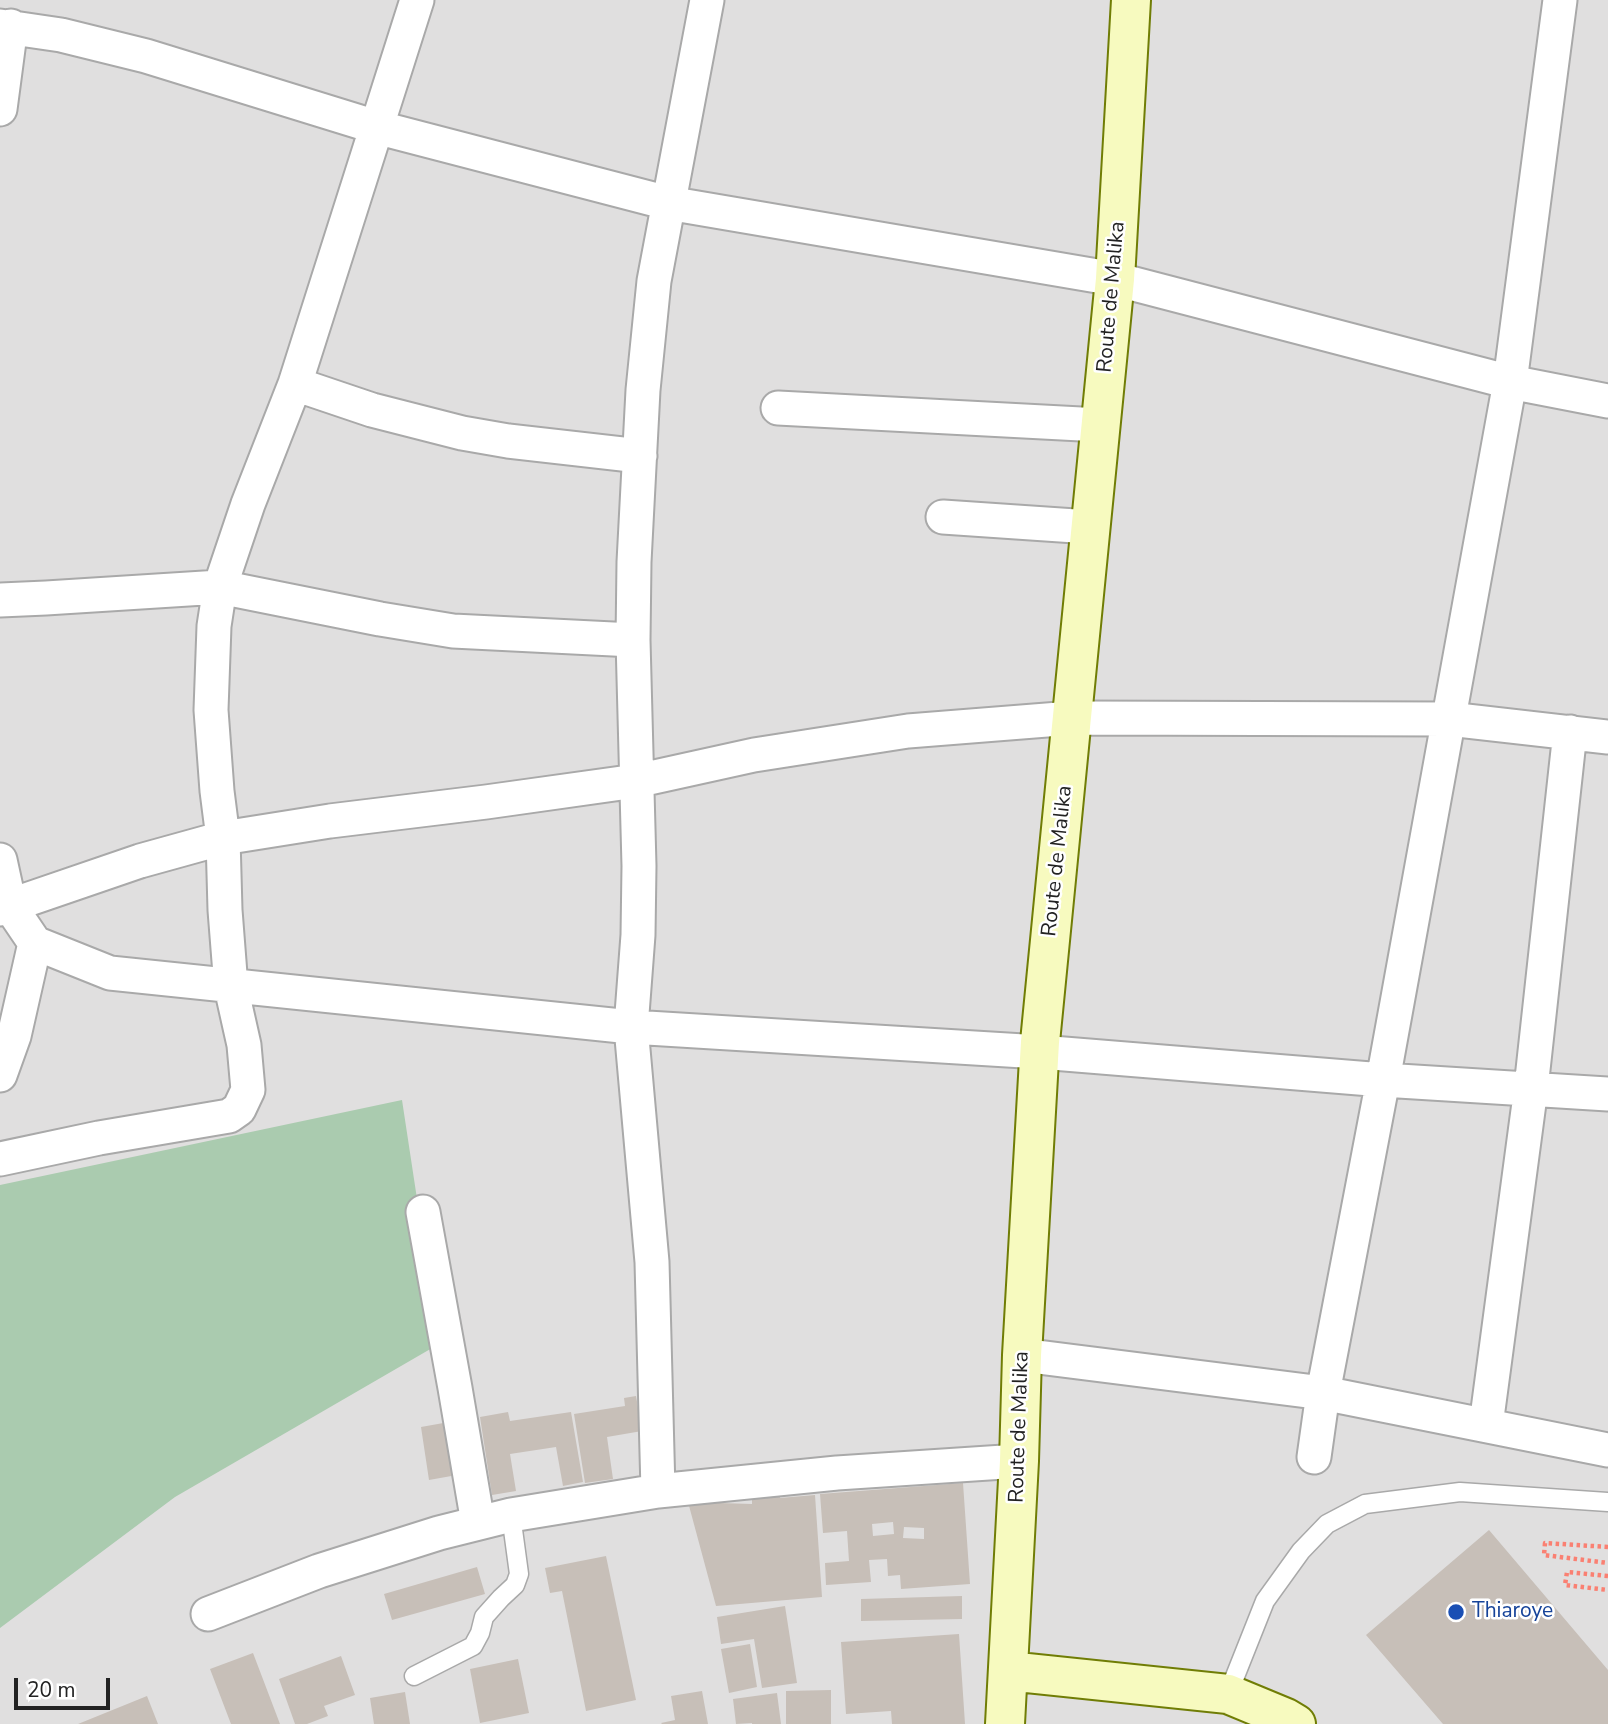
<!DOCTYPE html>
<style>
body{margin:0}
#map{position:relative;width:1608px;height:1724px;overflow:hidden;background:#f2efe9;font-family:"Nunito Sans",sans-serif}
canvas{display:block}
.scale{position:absolute;left:14px;top:1678px;width:96px;height:32px;box-sizing:border-box;border:4px solid #222;border-top:0;padding-left:9px;font-size:21px;line-height:24px;white-space:nowrap;color:#222;-webkit-text-stroke:5px #fff;paint-order:stroke}
</style>
<div id="map">
<canvas width="1608" height="1724"></canvas>
<div class="scale">20 m</div>
</div>
<script>
const context = document.querySelector('canvas').getContext('2d');
context.lineJoin = 'round';
function paint(path, color) { context.fillStyle = color; context.fill(path, 'evenodd'); }
const shape = rows => new Path2D(rows.map(r => 'M' + r).join(''));
function trace(path, color, width, dash) { context.strokeStyle = color; context.lineWidth = width; context.lineCap = dash ? 'butt' : 'round'; context.setLineDash(dash || []); context.stroke(path); }
function write(font, color, halo, rows, align = 'center') {
  context.font = font + ' "Nunito Sans",sans-serif'; context.lineWidth = 5; context.setLineDash([]); context.textBaseline = 'middle'; context.strokeStyle = halo; context.fillStyle = color; for (const [text, x, y, turn = 0] of rows) {
    context.save(); context.translate(x, y); context.rotate((+turn || 0) * Math.PI / 180); context.textAlign = isNaN(turn) ? turn : align; if (halo) context.strokeText(text, 0, 0); context.fillText(text, 0, 0); context.restore();
  }
}
paint(shape([
 [0,0,1608,0,1608,1724,0,1724]
]), '#e0dfdf');
paint(shape([
 [402,1100,439,1344,175,1497,0,1628,0,1185]
]), '#aacbaf');
paint(shape([
 [636,1396,642,1431,607,1437,613,1479,585,1483,574,1414,625,1406,624,1398],
 [508,1412,510,1421,571,1412,583,1482,563,1486,556,1447,510,1454,516,1491,492,1495,480,1417],
 [449,1422,457,1475,429,1480,421,1427],
 [963,1483,970,1584,901,1589,900,1575,888,1576,887,1559,869,1560,871,1582,826,1585,825,1563,849,1561,847,1531,823,1533,820,1494],
 [893,1522,894,1534,873,1536,872,1524],
 [904,1527,924,1528,924,1539,903,1538],
 [779,1491,780,1498,815,1495,822,1597,716,1606,688,1502,752,1504,752,1494],
 [1489,1530,1608,1670,1608,1724,1443,1724,1366,1635],
 [606,1556,636,1700,586,1711,562,1591,550,1593,545,1568],
 [477,1567,485,1594,392,1620,384,1594],
 [962,1596,962,1619,861,1621,861,1599],
 [785,1606,797,1683,762,1688,754,1639,721,1644,717,1617],
 [959,1634,965,1724,892,1724,891,1711,846,1714,841,1642],
 [750,1644,757,1687,729,1693,721,1649],
 [253,1653,280,1724,231,1724,210,1669],
 [341,1656,355,1695,324,1706,328,1716,307,1724,295,1724,279,1679],
 [518,1659,529,1713,480,1723,470,1669],
 [831,1690,831,1724,786,1724,786,1691],
 [702,1691,708,1724,662,1724,661,1723,675,1720,671,1696],
 [405,1692,410,1724,374,1724,370,1698],
 [777,1693,781,1724,752,1724,752,1723,736,1724,733,1699],
 [147,1696,158,1724,78,1724]
]), '#c7bfb8');
const lane = shape([
 [414,1676,473,1646,480,1633,484,1617,501,1598,515,1585,519,1574,511,1515],
 [1228,1694,1265,1601,1301,1551,1327,1524,1365,1504,1460,1492,1608,1502]
]);
const street = shape([
 [0,26,61,35,146,56,376,127,668,203,1115,279,1510,382,1608,401],
 [0,109,11,26],
 [295,384,372,410,462,433,508,441,640,456],
 [778,408,1100,425],
 [943,517,1090,527],
 [0,600,46,598,220,587,380,619,453,631,633,640],
 [0,860,10,906,35,943,14,1036,0,1075],
 [0,909,140,861,223,838,330,821,486,802,636,781,754,755,908,731,1072,718,1449,719,1608,737],
 [35,943,110,973,631,1027,1040,1052,1383,1080,1608,1094],
 [0,1159,99,1138,229,1116,239,1109,248,1090,244,1045,231,987,225,910,223,838,217,791,211,710,214,626,220,587,248,504,295,384,417,0],
 [423,1212,455,1388,478,1523],
 [1022,1355,1323,1393,1608,1450],
 [1486,1425,1531,1088,1570,732],
 [1314,1457,1323,1393,1383,1080,1510,382,1560,0],
 [658,1491,652,1262,631,1027,638,935,639,866,633,640,634,562,643,390,654,281,707,0],
 [208,1614,319,1571,439,1533,511,1515,658,1491,837,1473,1019,1461]
]);
const secondary = shape([
 [1008,1671,1228,1694,1286,1718,1296,1724],
 [1005,1724,1019,1461,1022,1355,1040,1042,1115,279,1131,0]
]);
trace(lane, '#a9a9a9', 21);
trace(street, '#a9a9a9', 37);
trace(secondary, '#707d05', 42);
trace(shape([
 [1608,1547,1545,1543,1544,1555,1608,1563],
 [1608,1576,1567,1572,1565,1585,1608,1590]
]), '#fa8072', 4.5, [3.5, 3.5]);
trace(lane, '#fff', 18);
trace(street, '#fff', 33);
trace(secondary, '#f7fabf', 38);
for (const [x, y, r, color] of [
 [1456,1612,9,"#1a4fb4"]
]) { const dot = new Path2D(); dot.arc(x, y, r, 0, 2 * Math.PI); context.fillStyle = color; context.fill(dot); trace(dot, '#fff', 2.5); }
write('21px', '#222', '#fff', [
 ["Route de Malika",1112,297,-85],
 ["Route de Malika",1058,861,-84],
 ["Route de Malika",1020,1427,-88]
]);
write('21px', '#164399', '#fff', [
 ["Thiaroye",1472,1612]
], 'left');
</script>
